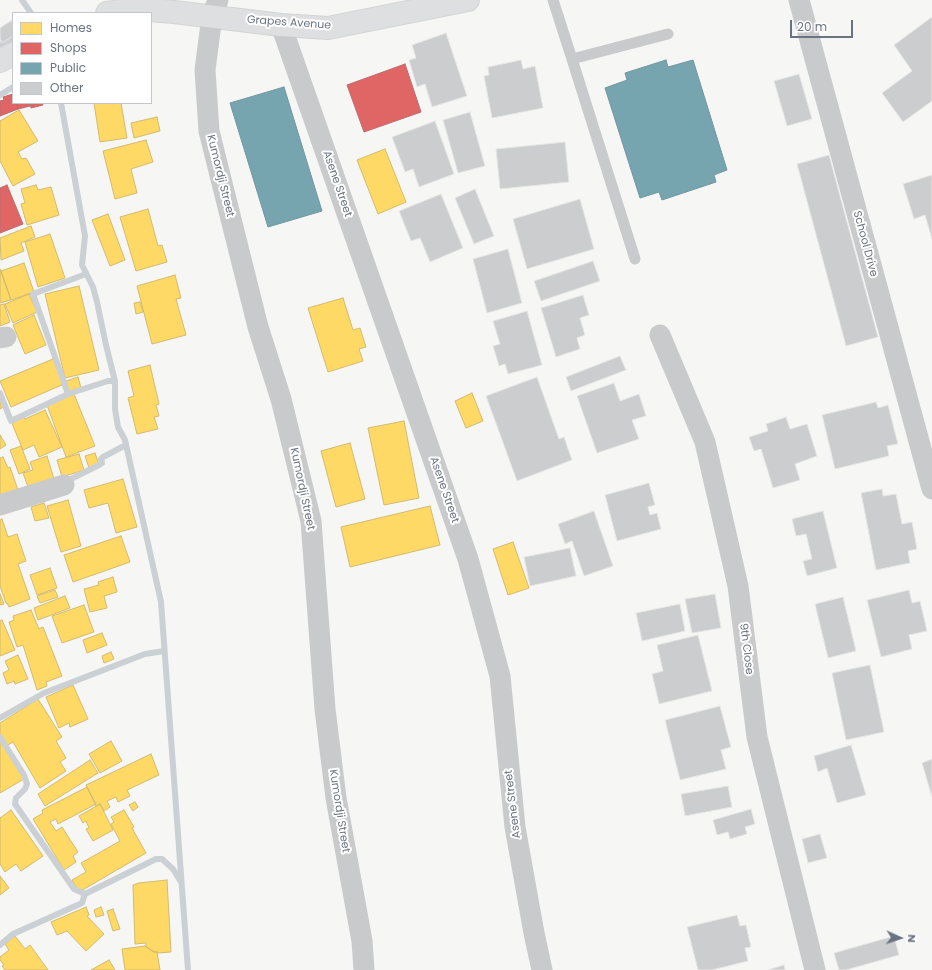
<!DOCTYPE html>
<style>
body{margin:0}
#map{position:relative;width:932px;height:970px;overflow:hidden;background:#f6f6f5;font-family:Poppins,sans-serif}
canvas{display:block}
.legend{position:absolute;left:12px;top:12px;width:140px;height:92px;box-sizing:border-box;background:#fff;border:1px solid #c3c7cd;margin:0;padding:5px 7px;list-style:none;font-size:12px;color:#6a7382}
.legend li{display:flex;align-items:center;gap:8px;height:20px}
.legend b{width:20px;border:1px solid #c3c7cd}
.north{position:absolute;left:880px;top:918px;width:40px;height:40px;-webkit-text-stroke:3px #fff;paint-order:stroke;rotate:93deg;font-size:11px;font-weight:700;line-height:16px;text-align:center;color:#6a7382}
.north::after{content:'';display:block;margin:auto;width:14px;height:18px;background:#6a7382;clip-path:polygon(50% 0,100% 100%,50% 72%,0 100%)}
.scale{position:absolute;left:790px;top:20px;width:63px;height:18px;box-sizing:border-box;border:2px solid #6a7382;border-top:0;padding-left:5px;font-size:12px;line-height:14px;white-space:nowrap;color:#6a7382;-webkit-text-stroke:3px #fff;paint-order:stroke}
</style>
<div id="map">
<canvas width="932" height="970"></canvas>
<ul class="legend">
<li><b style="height:11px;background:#ffd966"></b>Homes</li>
<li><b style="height:11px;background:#e06666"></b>Shops</li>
<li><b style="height:11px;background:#76a5af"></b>Public</li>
<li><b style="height:11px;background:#cccdce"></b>Other</li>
</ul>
<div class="north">N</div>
<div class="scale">20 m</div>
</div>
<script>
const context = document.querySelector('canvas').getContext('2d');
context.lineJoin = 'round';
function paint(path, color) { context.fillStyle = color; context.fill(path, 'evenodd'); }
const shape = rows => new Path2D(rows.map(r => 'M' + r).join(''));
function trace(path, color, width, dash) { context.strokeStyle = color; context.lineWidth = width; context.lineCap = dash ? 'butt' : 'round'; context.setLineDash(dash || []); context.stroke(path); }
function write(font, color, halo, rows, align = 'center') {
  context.font = font + ' Poppins,sans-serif'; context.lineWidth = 4; context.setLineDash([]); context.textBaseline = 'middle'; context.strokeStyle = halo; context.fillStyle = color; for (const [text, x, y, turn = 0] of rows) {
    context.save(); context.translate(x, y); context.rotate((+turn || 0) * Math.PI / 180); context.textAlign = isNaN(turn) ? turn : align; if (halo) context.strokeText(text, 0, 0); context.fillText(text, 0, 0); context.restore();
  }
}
const homes = shape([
 [94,103,121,103,127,138,100,142,94,103],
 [19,110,38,141,18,152,22,159,26,158,35,174,13,186,0,161,0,121,19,110],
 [157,117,160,131,134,138,131,123,157,117],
 [146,140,153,162,131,169,137,193,115,199,103,151,146,140],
 [385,149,406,202,378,214,357,160,385,149],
 [36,185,38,190,51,187,59,215,27,225,21,204,25,203,21,189,36,185],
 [148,209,158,246,162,245,167,262,136,271,120,217,148,209],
 [108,214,125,260,110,266,92,220,108,214],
 [31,226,35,237,21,243,24,251,1,260,0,238,31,226],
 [50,234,65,278,38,287,25,242,50,234],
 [24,263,34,292,11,300,1,271,24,263],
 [0,269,11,300,0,303,0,269],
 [175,275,181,298,176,299,186,335,152,344,137,286,175,275],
 [79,286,99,370,65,378,45,294,79,286],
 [29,294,37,312,13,323,5,304,29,294],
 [343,298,353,330,360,328,366,347,359,349,363,361,328,372,308,308,343,298],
 [140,302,143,312,136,314,134,303,140,302],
 [4,304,10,322,0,326,0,305,4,304],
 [34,315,46,345,25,354,13,325,34,315],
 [53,359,64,384,11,407,0,381,53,359],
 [150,365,159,404,156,405,159,416,154,417,158,429,137,434,128,398,134,396,128,371,150,365],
 [78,377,81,388,69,392,66,381,78,377],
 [472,393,483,421,466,428,455,401,472,393],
 [74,394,95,446,66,457,47,405,74,394],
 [0,398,5,406,0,409,0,398],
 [45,410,62,447,39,457,34,445,23,450,11,421,23,415,25,419,45,410],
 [404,421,419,498,384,505,368,428,404,421],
 [0,435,6,445,0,449,0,435],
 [350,443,365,499,336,507,321,451,350,443],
 [21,446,30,469,19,474,10,450,21,446],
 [95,453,99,465,89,468,85,456,95,453],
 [79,454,84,470,62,477,57,460,79,454],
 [47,456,54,479,28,487,23,473,33,470,30,462,47,456],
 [3,457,8,468,10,467,19,493,0,501,0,458,3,457],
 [123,479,137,527,116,533,108,503,89,508,84,490,123,479],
 [68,500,81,546,61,552,47,506,68,500],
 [44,503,49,518,35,521,31,507,44,503],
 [430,506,440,545,350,567,341,527,430,506],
 [2,519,8,537,17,534,26,561,18,564,30,599,9,607,7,603,6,603,0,586,0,520,2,519],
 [121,536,130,562,73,582,64,555,121,536],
 [513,542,529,588,508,595,493,549,513,542],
 [50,568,57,588,37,595,30,575,50,568],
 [113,577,117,592,104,596,107,608,90,612,84,589,99,585,98,582,113,577],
 [55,590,58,597,40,603,37,596,55,590],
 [0,594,4,604,0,605,0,594],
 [65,596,70,608,38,620,34,608,65,596],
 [84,605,94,632,62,643,52,616,84,605],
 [31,610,39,629,43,627,62,676,46,682,47,686,37,690,23,645,17,647,9,622,14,620,13,616,31,610],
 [2,620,15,650,0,656,0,621,2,620],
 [102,633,107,645,87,653,83,640,102,633],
 [111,652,114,659,104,663,102,656,111,652],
 [18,655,28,679,15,684,14,681,7,684,3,673,9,670,5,661,18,655],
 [73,685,88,719,70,727,69,723,59,728,46,697,73,685],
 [38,699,62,737,56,741,66,758,60,762,66,771,40,788,13,742,6,746,0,736,0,723,38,699],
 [0,738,24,779,0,793,0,738],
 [111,741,122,761,100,773,89,754,111,741],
 [151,754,159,775,127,790,130,796,118,802,116,797,107,801,110,807,104,811,100,804,96,806,86,785,151,754],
 [90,760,98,773,45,806,38,794,90,760],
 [87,787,96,804,58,824,56,819,50,822,56,831,62,827,78,852,73,856,76,862,64,870,33,819,43,813,42,810,87,787],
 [135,802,138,807,133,811,129,805,135,802],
 [100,804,113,830,93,841,86,829,89,828,86,821,83,823,79,816,100,804],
 [11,810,43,856,21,871,16,864,5,872,0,864,0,818,11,810],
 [124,810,134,827,132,828,146,853,79,892,72,880,86,872,81,863,120,841,111,824,114,822,111,817,124,810],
 [0,876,9,888,0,895,0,876],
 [167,880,171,952,158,953,158,952,154,952,146,947,146,943,135,944,133,885,139,883,167,880],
 [86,907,89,915,87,916,104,934,86,951,67,931,57,935,51,922,86,907],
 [101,907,104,915,96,917,94,910,101,907],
 [113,909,120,929,113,931,107,911,113,909],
 [15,936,25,949,30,945,48,970,5,970,2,966,4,965,0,960,0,957,9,950,5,944,15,936],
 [145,946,154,952,157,952,160,970,125,970,122,949,145,946],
 [109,960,115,970,91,970,109,960]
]);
paint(homes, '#ffd966');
trace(homes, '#d2ba6e', 1);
const shops = shape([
 [405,64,421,112,364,132,347,85,405,64],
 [13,94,13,103,16,103,18,109,0,116,0,101,4,100,3,97,13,94],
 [16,103,29,103,30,106,18,109,16,103],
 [30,103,42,103,43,105,31,108,30,103],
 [7,185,23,224,0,233,0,188,7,185]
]);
paint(shops, '#e06666');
trace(shops, '#bd6a6e', 1);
const public = shape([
 [666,60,668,67,693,60,727,170,714,175,716,182,662,200,659,192,640,198,605,88,627,80,625,73,666,60],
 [284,87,322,211,268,227,230,103,284,87]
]);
paint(public, '#76a5af');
trace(public, '#7296a2', 1);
trace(shape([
 [22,0,31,13],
 [0,45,13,38],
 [0,95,13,87],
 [61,103,85,236,82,265,93,287,97,302,106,345,115,381,115,409,118,427,125,440,161,602,188,970],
 [86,274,33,294,68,394,108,381,115,381],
 [0,393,11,421,68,394],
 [65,482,99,465,102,463,101,459,103,457,126,445],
 [0,718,44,693,145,654,164,651],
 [0,737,24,775,27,784,25,789,16,798,15,804,74,889,85,894,156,859,162,859,173,869,181,882],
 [0,945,13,934,82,903,85,894]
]), '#cbd0d4', 6);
const building = shape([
 [932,17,932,101,903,122,882,93,912,71,894,45,932,17],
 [12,20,13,36,2,43,0,38,0,28,12,20],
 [446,33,467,96,432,107,425,84,417,87,409,60,416,58,412,45,446,33],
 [521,60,523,69,535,66,543,108,492,118,484,76,489,75,488,67,521,60],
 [799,74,812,119,787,126,774,81,799,74],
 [470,112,485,166,458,173,443,120,470,112],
 [435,121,454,174,419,187,413,169,405,172,392,137,435,121],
 [565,142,569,182,500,189,496,149,565,142],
 [829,155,878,337,846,346,797,164,829,155],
 [932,175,932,239,925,215,914,219,903,184,932,175],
 [475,189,494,236,474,244,455,198,475,189],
 [441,194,463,248,430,262,420,238,411,241,399,211,441,194],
 [580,199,594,249,527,269,513,219,580,199],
 [508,249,522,303,487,313,473,259,508,249],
 [593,261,600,281,541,301,534,281,593,261],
 [583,295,589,315,580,318,585,335,577,338,580,349,556,357,541,308,583,295],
 [527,311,542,365,508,374,505,364,499,366,493,346,500,344,493,321,527,311],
 [620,356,626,370,571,391,566,377,620,356],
 [537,377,559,439,564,437,572,460,517,481,486,396,537,377],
 [614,383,620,401,639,394,646,416,632,420,639,439,597,453,577,396,614,383],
 [876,402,878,408,888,405,898,444,887,446,889,456,835,469,822,415,876,402],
 [786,417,790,429,807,424,817,456,795,464,800,480,773,488,761,449,754,451,749,437,768,431,766,424,786,417],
 [649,483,655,505,648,507,650,515,657,513,661,529,617,541,605,495,649,483],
 [882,489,883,496,896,494,902,524,912,522,917,549,908,551,910,563,876,570,861,493,882,489],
 [594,511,613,566,584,576,572,541,565,544,558,524,594,511],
 [823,511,837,568,807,576,803,561,812,559,806,534,796,536,792,519,823,511],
 [570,548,576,576,530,586,524,557,570,548],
 [909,590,912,603,920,601,927,631,909,635,912,649,881,657,867,600,909,590],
 [715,594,721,628,692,633,685,599,715,594],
 [843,597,856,651,828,658,815,604,843,597],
 [680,604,685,631,642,641,636,613,680,604],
 [698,635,712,691,659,704,652,674,663,671,657,645,698,635],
 [870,665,884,732,846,740,832,673,870,665],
 [720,706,731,747,721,750,726,769,680,780,665,720,720,706],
 [851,745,866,795,837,803,827,768,818,772,814,756,851,745],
 [932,759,932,797,922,763,932,759],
 [728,786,732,807,685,816,681,794,728,786],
 [751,809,755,824,745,827,747,834,730,839,728,832,717,835,713,820,751,809],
 [820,834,827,858,808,863,802,839,820,834],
 [737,915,740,926,746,925,751,947,745,948,748,961,712,970,698,970,687,927,737,915],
 [894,936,899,955,846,970,839,970,834,953,894,936],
 [784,965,785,970,768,970,784,965]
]);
paint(building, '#cccdce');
trace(building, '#e6e6e5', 1);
const secondary = shape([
 [107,13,137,9,174,12,281,25,328,28,468,0],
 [0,61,13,54]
]);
trace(secondary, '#d3d4d4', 24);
trace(shape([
 [553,0,572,59,668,34],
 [572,59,635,259]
]), '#c9cacb', 11);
trace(shape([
 [218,0,212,16,205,70,209,131,258,327,281,399,311,521,325,709,336,798,362,941,364,970],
 [799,0,932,489],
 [281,25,468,559,500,676,515,827,534,933,542,970],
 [660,335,705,442,738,586,757,737,815,970],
 [0,338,6,337],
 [0,505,64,485]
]), '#c9cacb', 21);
trace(secondary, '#dedfe0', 22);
write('11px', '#6a7382', '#fff', [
 ["Grapes Avenue",289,23,4],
 ["Kumordji Street",220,176,76],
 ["Asene Street",337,184,71],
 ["School Drive",865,244,75],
 ["Kumordji Street",302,489,78],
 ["Asene Street",444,490,71],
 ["9th Close",746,649,83],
 ["Asene Street",513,804,-97],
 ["Kumordji Street",339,811,81]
]);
</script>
